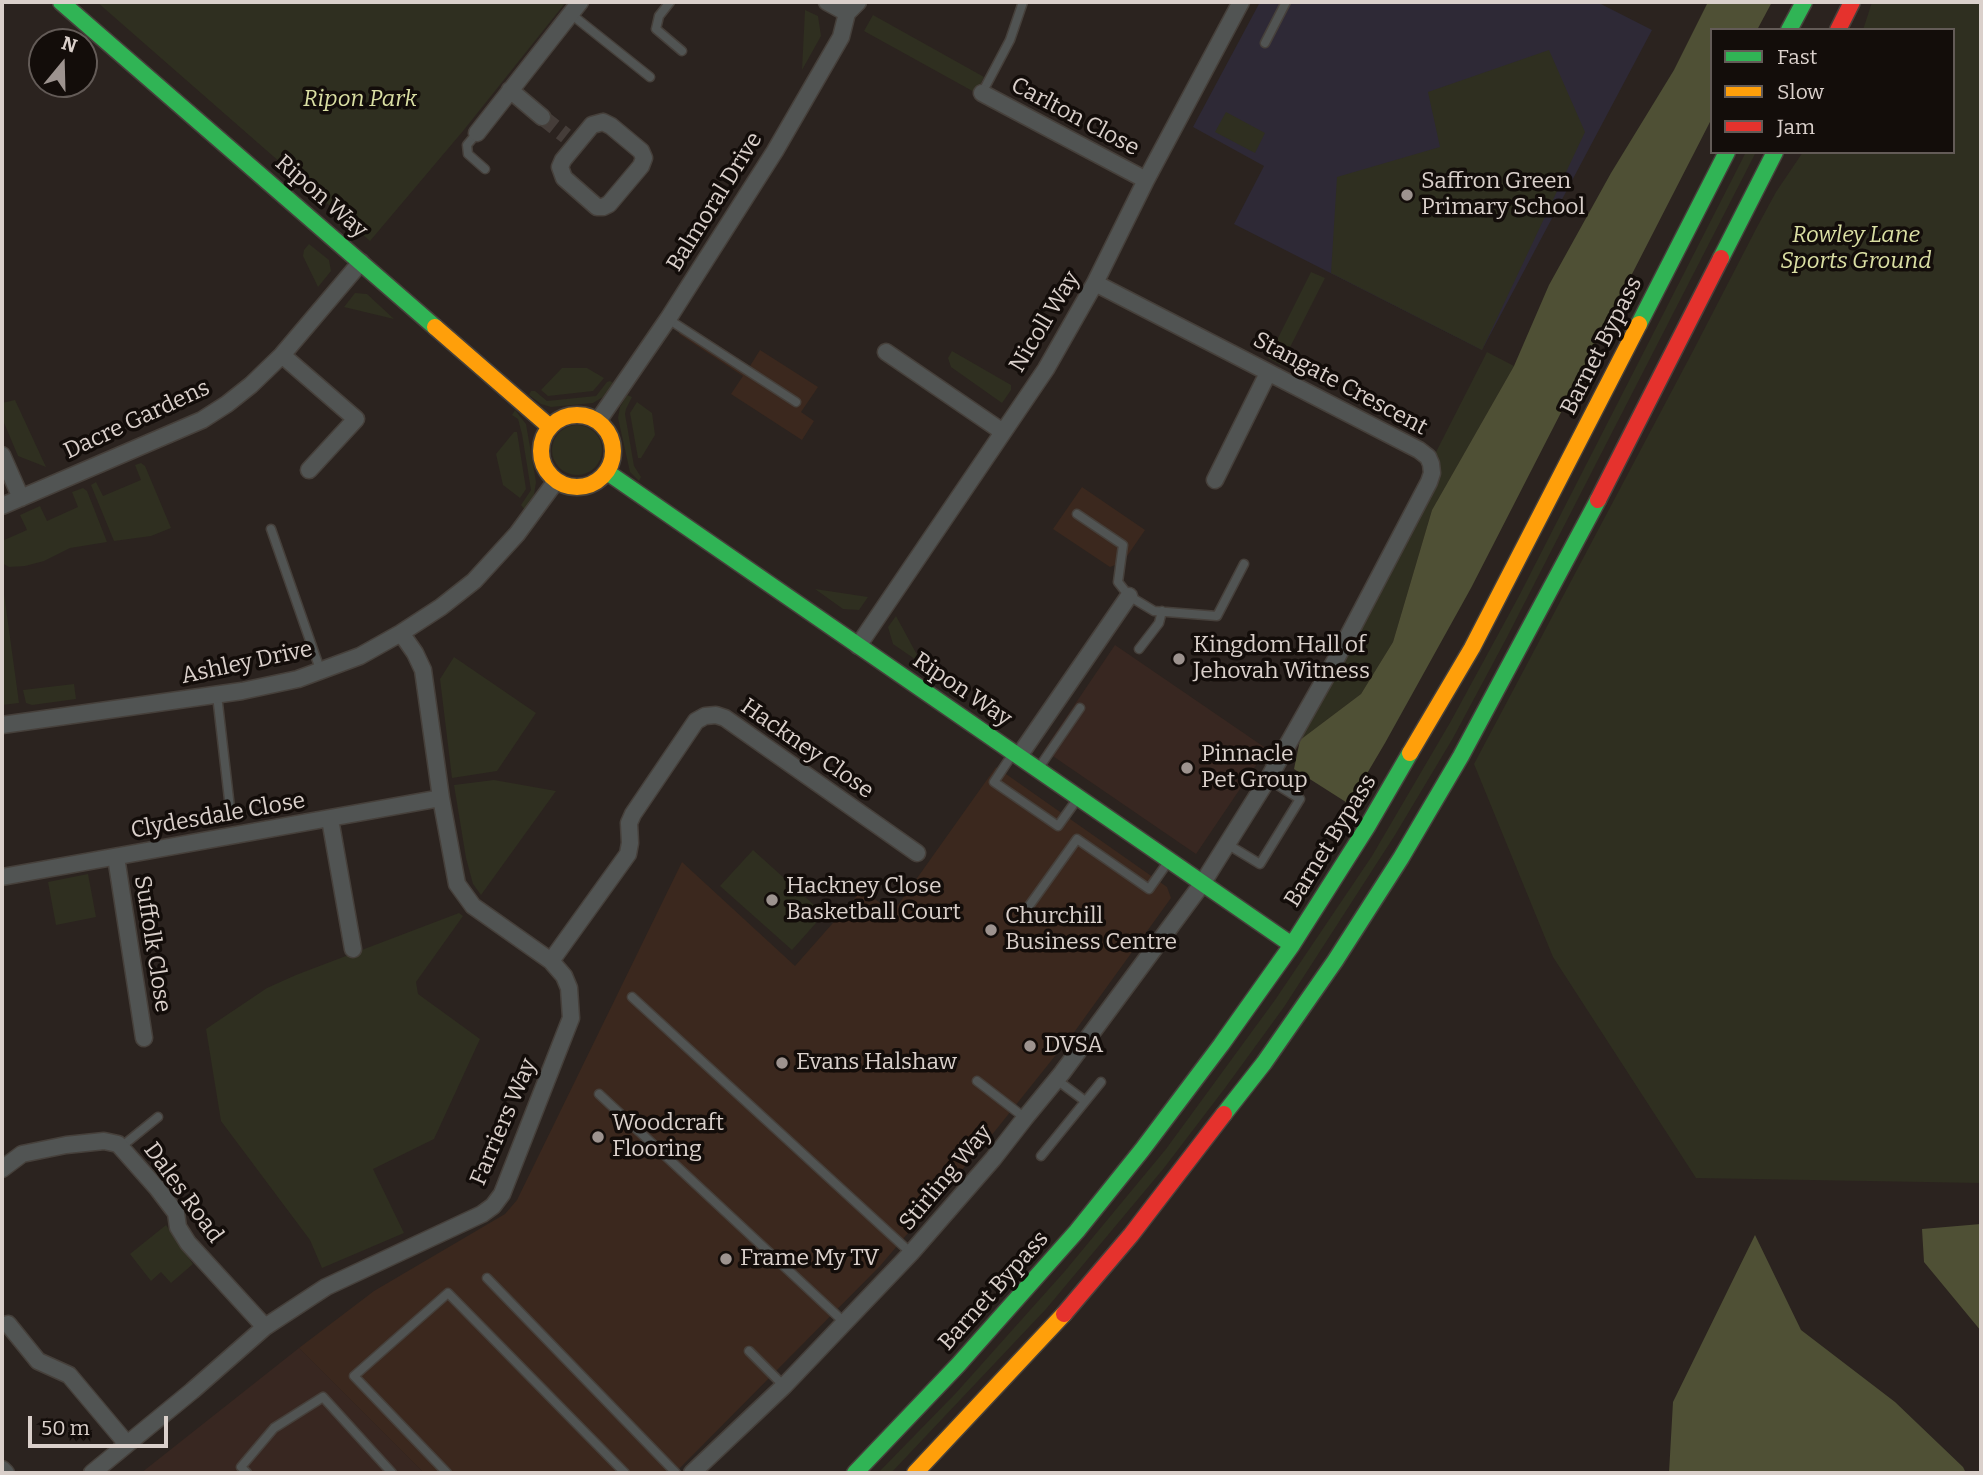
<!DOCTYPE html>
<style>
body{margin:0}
#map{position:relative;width:1983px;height:1475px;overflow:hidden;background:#2b231f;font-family:Bitter,serif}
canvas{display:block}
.frame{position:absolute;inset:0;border:4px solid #dad0cb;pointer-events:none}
.legend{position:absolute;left:1710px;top:28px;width:245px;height:126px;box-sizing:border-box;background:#130d0a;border:2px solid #635b57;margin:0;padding:9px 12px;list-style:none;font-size:21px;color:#dad0cb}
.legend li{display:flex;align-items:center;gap:14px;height:35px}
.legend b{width:35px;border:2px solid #635b57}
.north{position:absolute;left:28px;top:28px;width:70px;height:70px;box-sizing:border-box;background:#130d0a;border:2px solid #635b57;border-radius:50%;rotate:19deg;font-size:19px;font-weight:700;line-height:28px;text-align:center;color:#dad0cb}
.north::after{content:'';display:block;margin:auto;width:24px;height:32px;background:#9d938f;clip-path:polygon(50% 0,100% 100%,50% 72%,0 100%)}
.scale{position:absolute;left:28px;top:1416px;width:140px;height:32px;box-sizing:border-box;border:4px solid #dad0cb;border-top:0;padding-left:9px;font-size:21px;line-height:24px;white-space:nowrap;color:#dad0cb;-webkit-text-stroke:5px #130d0a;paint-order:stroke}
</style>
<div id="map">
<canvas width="1983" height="1475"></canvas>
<div class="frame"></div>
<ul class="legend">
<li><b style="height:9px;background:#30b455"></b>Fast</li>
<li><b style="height:9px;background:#ff9f0a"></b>Slow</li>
<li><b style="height:9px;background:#e5322d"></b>Jam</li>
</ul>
<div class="north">N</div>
<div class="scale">50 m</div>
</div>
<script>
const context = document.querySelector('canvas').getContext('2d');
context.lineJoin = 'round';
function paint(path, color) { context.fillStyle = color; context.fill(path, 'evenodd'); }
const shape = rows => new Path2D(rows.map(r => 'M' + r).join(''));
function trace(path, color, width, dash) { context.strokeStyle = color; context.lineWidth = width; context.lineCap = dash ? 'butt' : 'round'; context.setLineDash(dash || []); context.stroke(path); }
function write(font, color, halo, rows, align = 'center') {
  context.font = font + ' Bitter,serif'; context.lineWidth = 7; context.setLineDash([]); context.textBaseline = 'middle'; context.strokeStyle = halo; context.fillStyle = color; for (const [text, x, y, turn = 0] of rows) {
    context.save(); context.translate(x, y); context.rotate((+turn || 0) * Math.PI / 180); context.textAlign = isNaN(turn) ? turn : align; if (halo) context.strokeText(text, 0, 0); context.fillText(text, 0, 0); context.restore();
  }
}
paint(shape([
 [1115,645,1267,749,1196,854,1044,750],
 [299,1348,424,1473,141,1473]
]), '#382721');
paint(shape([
 [685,324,750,366,760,350,818,387,801,412,814,421,802,440,731,394,743,376,679,334],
 [1082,487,1145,530,1123,562,1110,567,1053,529],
 [996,767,1167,887,1171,898,1075,1031,995,1131,880,1266,675,1473,424,1473,299,1348,374,1291,505,1214,517,1200,682,862,795,966,862,890,893,912]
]), '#3b281e');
paint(shape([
 [1260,2,1597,2,1652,30,1482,350,1234,224,1264,166,1193,127]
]), '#2e2936');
paint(shape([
 [97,2,566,2,463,131,370,241],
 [1872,2,1981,2,1981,1183,1696,1178,1553,957,1474,764,1693,351,1756,229,1776,192,1803,152,1953,152,1953,30,1863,30],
 [805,10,818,16,821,36,802,70],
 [873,15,984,77,976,93,864,31],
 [1549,50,1585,132,1482,350,1331,273,1337,177,1440,147,1428,92],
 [1226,112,1265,133,1255,153,1215,132],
 [1746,152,1756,152,1506,639,1453,738,1395,835,1284,1007,1225,1088,1164,1168,1046,1309,891,1473,878,1473,956,1393,1065,1271,1166,1149,1275,1000,1372,856,1451,721,1519,596],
 [309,244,329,260,331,271,318,287,303,256,304,250],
 [1311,272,1325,278,1281,365,1268,358],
 [355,293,367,294,394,319,344,307],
 [952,351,1011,385,1011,390,1002,403,951,367,948,358],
 [1487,352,1514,366,1432,510,1393,642,1361,694,1300,740,1435,488,1440,475,1439,464,1435,454],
 [562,368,587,368,604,378,593,391,548,396,541,390],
 [610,381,613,383,603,397,593,403,551,407,541,404,529,395,531,391,535,391,547,401,596,396,607,382],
 [627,395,632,397,626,409,625,414,634,466,641,477,639,481,630,472,618,418,620,407],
 [15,400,46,467,18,456,2,418,2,403],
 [637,402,652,413,655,435,641,458,638,458,630,413],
 [515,410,526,424,536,482,534,495,525,510,521,505,531,490,522,434,518,419,512,415],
 '552 450a25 25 0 1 1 50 0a25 25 0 1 1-50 0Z',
 [514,432,517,432,526,489,520,498,503,485,496,454],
 [141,463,145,466,171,528,151,536,114,541,91,485,96,482,103,496,141,480,135,465],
 [83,488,87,491,107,542,70,548,44,561,25,566,9,567,2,563,2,541,27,530,20,515,40,506,47,521,78,507,72,492],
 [2,579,19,703,2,705],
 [815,589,868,597,859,610,843,609],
 [896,616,922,664,893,644,888,627],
 [454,657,536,713,497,771,452,778,440,679],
 [74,684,76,699,32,705,26,703,23,690],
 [494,780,556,791,481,895,473,884,466,858,454,785],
 [753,850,824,914,792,950,720,886],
 [88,874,96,917,56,925,48,882],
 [459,913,463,916,416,982,418,994,480,1039,434,1139,373,1169,404,1233,322,1268,310,1240,221,1121,206,1029,267,988,296,975],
 [166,1225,193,1264,171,1283,161,1272,151,1281,130,1254]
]), '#2f2f20');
paint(shape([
 [1708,2,1772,2,1757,30,1712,30,1712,118,1471,588,1385,743,1349,804,1294,769,1300,740,1361,694,1393,642,1432,510,1514,366,1549,285,1611,173,1674,70],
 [1981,1224,1981,1331,1924,1262,1922,1229],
 [1755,1235,1801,1330,1895,1402,1963,1467,1966,1473,1669,1473,1673,1402]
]), '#4f5035');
trace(shape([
 [542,117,566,136]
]), '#453d39', 16, [16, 8]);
const lane = shape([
 [670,2,659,16,656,29,682,51],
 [571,14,650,77],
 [1265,43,1286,2],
 [982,93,1010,40,1023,2],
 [477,133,467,145,468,154,485,169],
 [668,319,796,402],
 [1077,514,1123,545,1118,582,1129,596,1154,611,1217,616,1244,564],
 [271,529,321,672],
 [1139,649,1159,623,1162,611],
 [217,695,230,808],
 [1012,755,994,782,1058,826,1078,798],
 [1038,769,1080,708],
 [1227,844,1260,864,1300,799,1268,779],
 [1029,906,1077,839,1149,889,1168,862],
 [632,997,911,1253],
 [1057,1080,1085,1101],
 [977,1081,1025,1118],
 [599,1094,845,1323],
 [121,1147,158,1117],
 [1041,1156,1101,1082],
 [487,1278,676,1473],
 [749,1351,784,1386],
 [247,1473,241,1467,274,1428,323,1397,392,1473],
 [447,1473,354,1376,448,1293,625,1473]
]);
const street = shape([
 [827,2,847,13],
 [510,90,542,117],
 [982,93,1146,180],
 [603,122,611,126,641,151,644,158,641,166,609,204,603,207,597,207,564,178,560,167,563,160,592,125,603,122],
 [477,133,580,2],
 [886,352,1003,432],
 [282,355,356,419,309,470],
 [598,421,668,319,775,151,841,37,847,13,858,2],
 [2,455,21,498],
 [1215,480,1268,373],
 [2,506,202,420,227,404,251,385,282,355,361,262],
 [858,646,1046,369,1095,283,1146,180,1241,2],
 [2,725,242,691,298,679,360,656,401,633,441,607,474,581,517,534,556,481],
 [1019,756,1129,596],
 [330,819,353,949],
 [116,857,144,1038],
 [2,877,441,798],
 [551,961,628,854,630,843,629,823,633,814,696,721,705,716,716,715,725,718,917,853],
 [2,1169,22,1154,66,1145,104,1141,118,1144,157,1188,176,1213,178,1227,188,1243,265,1327],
 [8,1324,38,1361,69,1375,127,1444],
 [2,1469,6,1473],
 [92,1473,192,1391,265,1327,326,1287,482,1214,493,1206,502,1194,571,1018,569,988,564,976,551,961,473,906,457,884,441,798,423,670,415,653,401,633],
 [692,1473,784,1386,911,1253,993,1159,1025,1118,1062,1073,1202,884,1271,774,1335,661,1429,482,1432,473,1431,464,1428,457,1419,450,1095,283]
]);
const fast = shape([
 [61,2,435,327],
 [1789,30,1804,2],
 [1721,258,1775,152],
 [1639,324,1727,152],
 [607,472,1292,945],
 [1224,1114,1264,1063,1335,961,1401,858,1461,756,1598,500],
 [855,1473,958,1365,1077,1231,1142,1150,1221,1045,1292,945,1367,827,1410,753]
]);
const slow = shape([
 [435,327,550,427],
 '541 451a36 36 0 1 1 72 0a36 36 0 1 1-72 0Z',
 [1410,753,1472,648,1639,324],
 [915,1473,1064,1314]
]);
const jam = shape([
 [1838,30,1852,2],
 [1598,500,1721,258],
 [1064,1314,1131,1235,1224,1114]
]);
trace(lane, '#46403b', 11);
trace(street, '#46403b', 19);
trace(fast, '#46403b', 19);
trace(slow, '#46403b', 19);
trace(jam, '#46403b', 19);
trace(lane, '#515453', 8);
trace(street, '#515453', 16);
trace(fast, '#30b455', 16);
trace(slow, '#ff9f0a', 16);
trace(jam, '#e5322d', 16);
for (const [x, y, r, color] of [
 [1407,195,7,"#9d938f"],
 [1179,659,7,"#9d938f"],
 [1187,768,7,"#9d938f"],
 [772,900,7,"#9d938f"],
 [991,930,7,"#9d938f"],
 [1030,1046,7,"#9d938f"],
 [782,1063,7,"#9d938f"],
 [598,1137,7,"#9d938f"],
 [726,1259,7,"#9d938f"]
]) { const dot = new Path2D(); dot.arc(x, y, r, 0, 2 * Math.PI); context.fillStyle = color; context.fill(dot); trace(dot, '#130d0a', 2.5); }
write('italic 23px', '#dadfa3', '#130d0a', [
 ["Ripon Park",360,100],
 ["Rowley Lane",1856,236],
 ["Sports Ground",1856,262]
]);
write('23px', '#dad0cb', '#130d0a', [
 ["Carlton Close",1075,117,28],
 ["Ripon Way",321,197,41],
 ["Balmoral Drive",715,202,-58],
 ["Nicoll Way",1045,322,-59],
 ["Barnet Bypass",1602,346,-63],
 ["Stangate Crescent",1340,384,28],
 ["Dacre Gardens",137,420,-25],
 ["Ashley Drive",247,663,-12],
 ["Ripon Way",962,690,34],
 ["Hackney Close",807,749,35],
 ["Clydesdale Close",218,816,-10],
 ["Barnet Bypass",1331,841,-58],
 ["Suffolk Close",152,944,81],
 ["Farriers Way",504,1122,-67],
 ["Stirling Way",946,1178,-50],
 ["Dales Road",183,1193,54],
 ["Barnet Bypass",994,1291,-48]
]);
write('23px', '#dad0cb', '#130d0a', [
 ["Saffron Green",1421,182],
 ["Primary School",1421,208],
 ["Kingdom Hall of",1193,646],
 ["Jehovah Witness",1193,672],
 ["Pinnacle",1201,755],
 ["Pet Group",1201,781],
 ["Hackney Close",786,887],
 ["Basketball Court",786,913],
 ["Churchill",1005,917],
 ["Business Centre",1005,943],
 ["DVSA",1044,1046],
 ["Evans Halshaw",796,1063],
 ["Woodcraft",612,1124],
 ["Flooring",612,1150],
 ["Frame My TV",740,1259]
], 'left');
</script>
